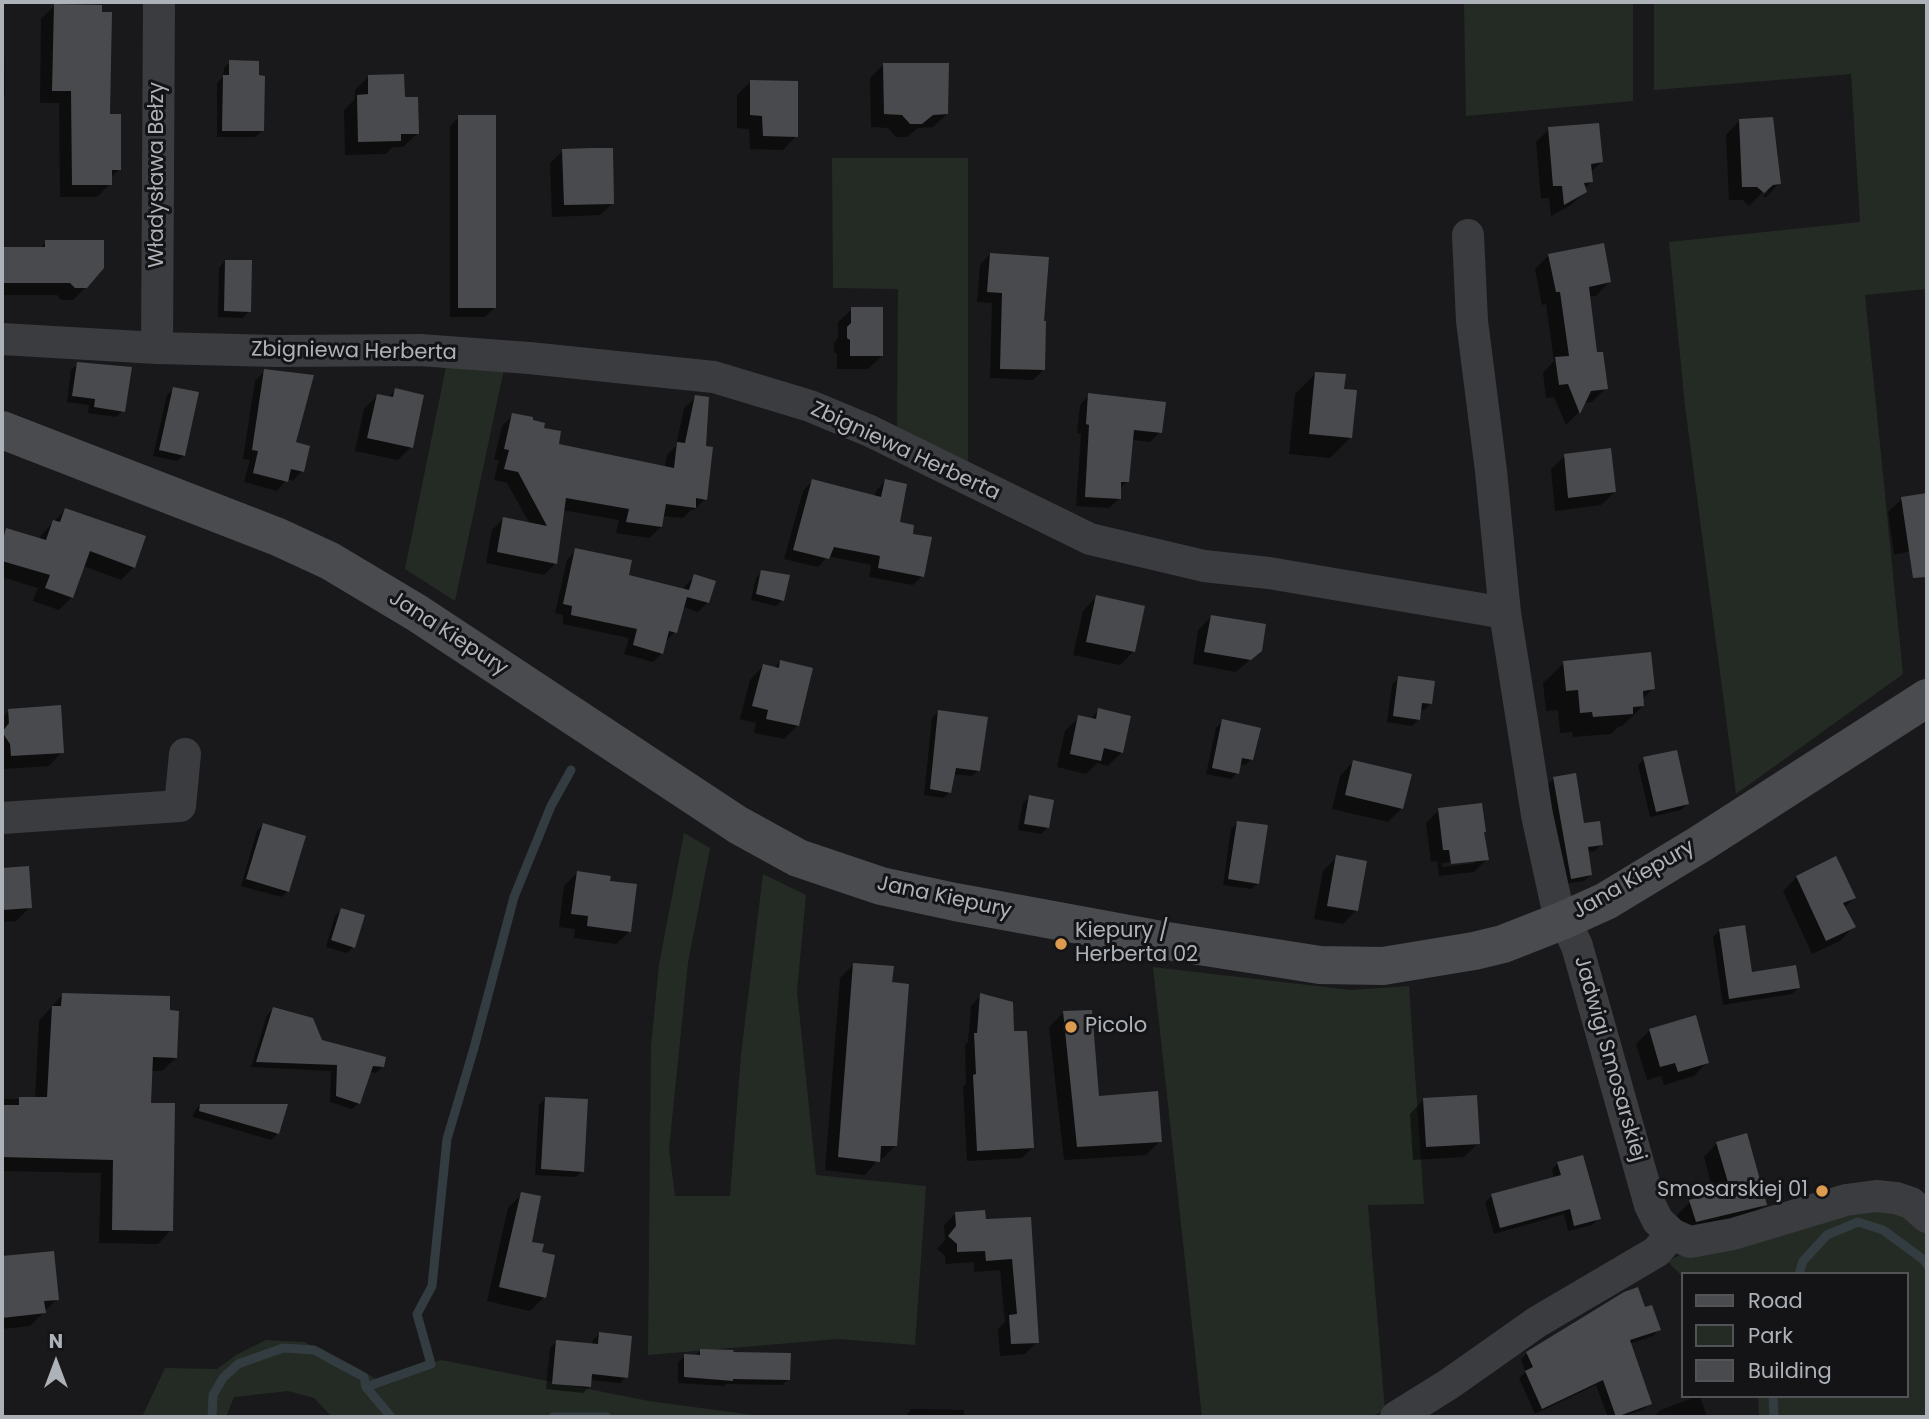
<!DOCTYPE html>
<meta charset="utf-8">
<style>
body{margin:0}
#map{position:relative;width:1929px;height:1419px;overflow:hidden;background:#19191b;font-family:Poppins,sans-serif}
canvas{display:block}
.frame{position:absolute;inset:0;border:4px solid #adb2b9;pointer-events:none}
.legend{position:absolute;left:1681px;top:1272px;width:228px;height:126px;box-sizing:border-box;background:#141416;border:2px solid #515357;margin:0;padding:9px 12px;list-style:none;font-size:21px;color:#adb2b9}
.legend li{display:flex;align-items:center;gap:14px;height:35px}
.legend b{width:35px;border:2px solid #515357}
.north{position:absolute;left:21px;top:1328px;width:70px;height:70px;-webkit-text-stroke:5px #141416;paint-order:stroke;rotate:0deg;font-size:19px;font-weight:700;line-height:28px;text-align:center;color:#adb2b9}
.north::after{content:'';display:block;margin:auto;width:24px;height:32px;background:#adb2b9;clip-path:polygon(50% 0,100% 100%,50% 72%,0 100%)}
</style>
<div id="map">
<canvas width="1929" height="1419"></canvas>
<div class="frame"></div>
<ul class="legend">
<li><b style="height:9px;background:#494b4f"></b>Road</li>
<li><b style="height:19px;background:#242b24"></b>Park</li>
<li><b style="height:19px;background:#484a4d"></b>Building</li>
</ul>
<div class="north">N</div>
</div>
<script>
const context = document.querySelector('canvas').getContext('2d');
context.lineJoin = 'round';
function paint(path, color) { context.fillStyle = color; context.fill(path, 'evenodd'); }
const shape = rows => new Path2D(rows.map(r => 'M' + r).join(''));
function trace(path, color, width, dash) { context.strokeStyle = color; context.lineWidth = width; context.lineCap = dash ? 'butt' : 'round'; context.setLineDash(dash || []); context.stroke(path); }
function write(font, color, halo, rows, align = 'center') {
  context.font = font + ' Poppins,sans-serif'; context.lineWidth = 6; context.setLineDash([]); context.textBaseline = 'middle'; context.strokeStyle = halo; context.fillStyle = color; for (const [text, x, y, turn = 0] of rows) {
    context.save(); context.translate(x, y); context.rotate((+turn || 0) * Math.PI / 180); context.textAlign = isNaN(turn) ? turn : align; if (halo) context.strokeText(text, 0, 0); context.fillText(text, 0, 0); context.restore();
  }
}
paint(shape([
 [1464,2,1633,2,1633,101,1466,116],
 [1654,2,1927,2,1927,289,1865,295,1903,674,1736,794,1685,406,1669,242,1860,222,1851,74,1654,90],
 [832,158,968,158,968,470,897,434,898,289,833,288],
 [446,367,504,369,455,601,405,569],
 [684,833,710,848,688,963,669,1149,675,1196,730,1196,741,1055,763,874,806,895,797,991,816,1175,926,1186,915,1345,838,1339,648,1355,651,1046,659,965],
 [1153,967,1351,990,1409,986,1424,1204,1368,1205,1385,1411,1369,1417,1202,1417],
 [1851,1207,1892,1209,1927,1232,1927,1416,1759,1417,1758,1396,1906,1396,1906,1274,1682,1274,1682,1276,1667,1261,1691,1250],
 [266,1340,304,1342,377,1379,441,1360,649,1401,767,1417,332,1417,314,1398,288,1391,234,1397,226,1417,142,1417,165,1368,217,1369,236,1355]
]), '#242b24');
paint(shape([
 [54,6,109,116,119,170,110,178,110,184,97,197,60,197,59,103,40,103,41,19],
 [2,46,4,46,5,96,2,99],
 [230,62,262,131,255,137,217,137,217,83,223,77,224,68],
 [883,65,947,114,933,127,918,128,907,137,896,137,888,128,871,127,870,78],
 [369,76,403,99,417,134,403,147,392,147,386,154,345,155,344,110,355,99,355,90],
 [751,81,796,136,783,150,750,149,749,129,737,128,737,95],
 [459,117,494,308,485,317,450,317,450,126],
 [1739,121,1774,147,1777,146,1780,183,1766,197,1762,197,1768,192,1768,187,1749,206,1743,200,1729,200,1726,135],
 [1549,129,1601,162,1590,173,1591,182,1584,189,1585,192,1571,205,1551,216,1549,198,1541,198,1536,142],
 [563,151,613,203,600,215,552,217,550,163],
 [46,242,86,287,73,300,61,300,57,295,2,295,2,249,39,249],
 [990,254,1042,323,1043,370,1033,380,990,378,992,303,977,302,980,265],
 [1549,255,1609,282,1596,296,1588,297,1596,354,1606,388,1592,402,1583,403,1578,413,1566,425,1554,397,1546,398,1543,373,1554,361,1546,304,1542,305,1535,269],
 [225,261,249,311,243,318,218,317,219,268],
 [852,309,882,356,868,369,837,369,837,354,834,352,834,343,838,338,838,322],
 [78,364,123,411,116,417,88,413,89,405,67,402,71,370],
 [265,371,294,443,302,471,293,481,287,479,277,491,244,482,250,460,243,459,255,381],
 [1315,374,1351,437,1330,458,1289,454,1295,394],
 [174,389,184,455,177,461,153,456,167,395],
 [396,390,411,447,398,460,355,451,364,409,377,396,387,398],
 [1089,395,1160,432,1150,442,1132,440,1128,481,1119,489,1119,499,1109,508,1076,506,1081,434,1077,433,1080,405],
 [696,397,704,447,705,499,694,510,691,510,683,518,662,516,661,527,649,538,616,533,619,520,562,510,555,564,544,575,486,563,492,530,503,519,530,524,507,483,494,480,499,460,494,460,502,426,513,415,542,429,557,445,665,468,667,455,676,446,684,408],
 [1565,456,1615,492,1601,505,1555,511,1551,469],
 [812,481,874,497,876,491,885,481,898,523,911,535,922,576,913,585,869,577,871,565,828,556,818,567,784,559,803,491],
 [1927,495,1927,547,1894,555,1888,512,1902,499],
 [65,510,134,567,121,580,83,566,72,597,59,610,33,601,38,588,2,577,2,535,7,530,39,540,41,535],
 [576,550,627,576,684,591,685,586,695,576,708,602,698,612,684,607,675,632,666,641,662,653,653,662,624,654,629,638,563,624,563,615,555,613,567,560],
 [762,572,782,600,776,606,751,600,756,578],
 [1096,597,1134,651,1120,665,1073,655,1083,611],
 [1211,617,1261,650,1236,672,1193,664,1198,630],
 [781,661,798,725,784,739,754,733,756,723,740,719,750,680,763,666,773,669],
 [1564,663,1653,688,1642,700,1643,706,1622,726,1618,727,1611,734,1573,737,1572,732,1560,733,1558,710,1546,711,1543,683],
 [1398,678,1430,704,1424,710,1419,710,1418,720,1412,726,1387,722,1392,685],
 [1099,710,1122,752,1108,766,1097,763,1086,774,1057,767,1065,731,1079,717,1090,719],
 [9,711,62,752,49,766,2,769,2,717],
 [938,712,978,770,972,776,953,774,950,792,943,798,924,795,932,718],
 [1223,721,1252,759,1245,765,1239,764,1237,773,1231,779,1206,774,1216,728],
 [1644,759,1687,804,1681,810,1650,817,1638,765],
 [1353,762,1402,808,1388,822,1332,809,1340,776],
 [1554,778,1583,825,1601,844,1595,851,1587,852,1591,875,1584,881,1565,884,1548,785],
 [1029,797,1048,827,1041,834,1018,830,1023,803],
 [1439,810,1482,833,1487,859,1474,872,1439,876,1437,861,1431,862,1426,823],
 [1475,860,1475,863,1442,867,1442,863],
 [1238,823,1258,883,1251,889,1223,885,1231,829],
 [263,825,288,891,281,897,241,886,257,831],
 [1337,857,1356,910,1343,924,1314,919,1323,871],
 [27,868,30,907,16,921,2,922,2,871],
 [577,873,608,882,630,931,616,944,574,938,575,929,559,927,564,886],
 [1797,877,1854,898,1844,908,1853,927,1840,941,1812,954,1783,891],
 [341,910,353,947,347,953,326,947,335,916],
 [1719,931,1751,974,1798,988,1792,994,1723,1005,1713,937],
 [854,964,890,984,896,1145,882,1159,879,1159,865,1175,825,1170,840,978],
 [63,994,169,1012,176,1058,162,1071,151,1071,149,1105,171,1230,158,1244,99,1243,101,1173,2,1171,2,1099,35,1099,39,1021],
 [981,995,1013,1033,1032,1148,1022,1158,967,1161,963,1087,966,1083,965,1045,968,1042,971,1006],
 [273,1009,320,1041,383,1066,376,1073,369,1072,359,1103,352,1109,330,1102,331,1071,251,1067,267,1015],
 [1063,1013,1097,1098,1160,1141,1146,1155,1064,1160,1049,1027],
 [1650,1030,1707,1062,1694,1076,1664,1085,1661,1076,1647,1080,1636,1044],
 [545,1099,582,1171,576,1177,535,1175,539,1105],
 [1423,1100,1478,1143,1464,1157,1413,1160,1410,1114],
 [200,1105,278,1133,271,1140,193,1117,194,1112],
 [1717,1143,1765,1204,1751,1218,1682,1235,1677,1215,1690,1202,1714,1195,1704,1157],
 [1558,1163,1599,1218,1592,1225,1568,1231,1564,1214,1494,1234,1485,1202,1492,1196,1554,1179,1552,1170],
 [522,1194,530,1243,544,1297,530,1311,487,1301,508,1208],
 [956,1213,985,1221,1030,1218,1037,1342,1025,1354,1000,1356,998,1329,1005,1322,1000,1270,974,1272,974,1262,946,1264,945,1256,937,1249,945,1240,944,1225],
 [53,1253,57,1299,30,1326,2,1329,2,1258],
 [1644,1309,1659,1329,1653,1336,1629,1344,1650,1403,1644,1409,1622,1417,1608,1417,1596,1385,1535,1414,1519,1378,1526,1372,1521,1360,1527,1353],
 [599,1334,626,1377,620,1383,590,1380,590,1386,583,1393,546,1389,550,1348,556,1342,592,1345,593,1340],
 [701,1350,732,1354,789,1379,782,1385,726,1384,724,1386,678,1383,678,1362,685,1356,695,1356],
 [1697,1396,1700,1396,1707,1417,1653,1417,1661,1410],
 [911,1409,964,1410,964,1417,905,1417]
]), '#0007');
trace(shape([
 [1799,1274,1803,1261,1827,1235,1858,1222,1883,1230,1924,1260,1927,1265],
 [366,1387,431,1364,417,1314,432,1286,447,1139,474,1048,514,897,551,806,571,770],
 [1773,1396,1774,1417],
 [212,1417,213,1395,223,1378,238,1364,283,1348,314,1350,364,1377,366,1387,391,1417],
 [553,1417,607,1417]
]), '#333c40', 9);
paint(shape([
 [54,4,102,5,102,12,112,12,110,114,121,114,121,170,112,170,112,185,72,185,71,91,52,91],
 [229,60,259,61,259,75,265,76,264,131,222,131,223,75,229,75],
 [883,63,949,63,948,114,933,115,922,124,910,124,902,115,884,114],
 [404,74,405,97,418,97,419,134,401,134,401,141,358,142,357,95,368,94,368,75],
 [750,80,798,81,798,137,763,136,762,116,750,115],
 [458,115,496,115,496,308,458,308],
 [1773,117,1781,184,1773,185,1764,193,1757,187,1742,187,1739,119],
 [1599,123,1603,162,1591,164,1593,182,1584,183,1587,192,1564,205,1562,186,1553,186,1548,127],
 [592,148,613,148,614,204,564,205,562,149],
 [45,240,104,240,104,268,87,288,75,288,70,283,2,283,2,247,45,247],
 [1604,243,1611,282,1589,287,1597,352,1603,352,1608,389,1591,391,1580,414,1568,384,1559,385,1555,357,1569,356,1560,292,1556,292,1548,254],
 [990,253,1049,257,1044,321,1046,321,1045,370,1000,369,1002,293,987,292],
 [225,260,252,260,251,312,224,311],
 [851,307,883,307,883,356,850,356,850,340,847,338,847,327,851,323],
 [77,362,132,367,125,412,94,407,95,399,72,396],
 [264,369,314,375,296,442,310,446,304,472,291,469,288,482,253,473,258,451,252,450],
 [1315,372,1346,374,1344,389,1357,390,1352,438,1309,434],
 [173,387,199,392,185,456,159,450],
 [395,388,424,395,413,448,367,438,377,394,393,397],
 [1088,393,1166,402,1162,433,1134,430,1129,482,1121,482,1121,499,1085,497,1089,425,1086,424],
 [695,395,709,397,706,446,713,447,707,500,696,498,696,508,666,504,662,527,626,522,629,509,566,498,557,564,497,552,503,517,547,526,518,472,504,469,509,450,504,449,512,413,533,417,533,420,545,423,544,428,561,431,559,444,674,468,677,442,685,443],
 [1611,448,1616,492,1568,498,1564,454],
 [812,479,881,497,885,479,907,484,900,522,914,525,913,534,932,537,924,577,878,568,880,556,834,547,829,559,793,550],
 [1927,493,1927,577,1913,578,1901,497],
 [65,508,146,536,135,568,90,551,73,598,45,588,50,575,2,561,2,543,6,528,46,540,53,520,60,522],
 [575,548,632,560,629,575,689,590,694,574,716,581,709,603,687,597,677,633,669,631,663,654,633,645,637,629,571,615,572,606,563,604],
 [761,570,790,575,784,601,756,594],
 [1096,595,1145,606,1135,652,1086,642],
 [1211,615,1266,624,1262,651,1251,660,1204,652],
 [1651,652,1655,689,1643,691,1644,706,1633,707,1633,714,1593,717,1592,712,1580,713,1578,690,1566,691,1563,661],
 [780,660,813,668,799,726,766,719,768,710,752,706,763,664,779,668],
 [1398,676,1435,681,1432,704,1422,703,1420,720,1393,716],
 [61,705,64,753,11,756,10,744,2,732,9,723,8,709],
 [1098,708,1131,716,1123,753,1104,748,1101,761,1070,754,1078,715,1096,719],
 [938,710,988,717,980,771,956,768,951,793,930,789],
 [1222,719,1261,728,1253,760,1242,758,1239,774,1212,768],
 [1677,750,1689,804,1656,812,1643,757],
 [1353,760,1412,774,1403,809,1345,795],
 [1576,773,1584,823,1600,821,1603,845,1588,847,1592,875,1571,879,1553,777],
 [1029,795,1054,800,1049,828,1024,824],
 [1482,803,1486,832,1484,832,1489,860,1451,864,1449,850,1443,850,1438,808],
 [1237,821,1268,825,1259,884,1228,879],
 [263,823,306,836,289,892,246,879],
 [1336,855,1367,861,1358,911,1327,906],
 [1836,856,1856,898,1843,903,1856,927,1826,941,1796,876],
 [29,866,32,908,2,910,2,868],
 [577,871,611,876,610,881,637,884,631,932,587,926,588,916,571,914],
 [341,908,365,915,355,948,331,940],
 [1745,925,1752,972,1796,965,1800,988,1729,999,1719,929],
 [853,963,894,966,892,982,909,984,897,1146,881,1146,880,1162,838,1157],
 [62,993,170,996,170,1010,179,1011,177,1058,153,1057,151,1103,175,1103,173,1231,112,1230,113,1160,2,1157,2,1105,19,1105,19,1097,47,1097,52,1006,61,1006],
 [980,993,1013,1002,1014,1031,1027,1031,1034,1148,977,1151,973,1075,976,1074,974,1033,977,1033],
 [273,1007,313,1018,322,1040,386,1057,384,1067,373,1066,360,1104,336,1096,337,1065,256,1062],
 [1092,1010,1099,1096,1158,1091,1162,1142,1077,1147,1063,1011],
 [1696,1015,1709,1063,1678,1072,1675,1063,1660,1067,1649,1029],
 [1477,1095,1480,1144,1426,1147,1423,1098],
 [545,1097,588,1099,584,1172,541,1169],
 [200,1104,288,1104,279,1134,199,1111],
 [1747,1133,1767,1205,1696,1222,1689,1200,1730,1189,1716,1142],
 [1583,1155,1601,1219,1574,1226,1570,1209,1500,1228,1491,1194,1561,1175,1557,1162],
 [521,1192,541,1196,532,1242,544,1244,542,1252,555,1255,546,1298,499,1287],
 [985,1210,986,1219,1031,1217,1039,1343,1011,1344,1009,1315,1017,1314,1012,1259,986,1261,985,1251,957,1252,957,1244,948,1236,956,1226,955,1212],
 [54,1251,59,1300,44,1301,46,1313,2,1318,2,1256],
 [1638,1287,1645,1307,1652,1305,1661,1330,1630,1340,1652,1404,1616,1417,1603,1380,1542,1409,1525,1371,1533,1367,1526,1352,1624,1292],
 [599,1332,632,1336,628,1378,592,1374,591,1387,552,1384,556,1340,598,1344],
 [700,1349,734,1350,733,1352,791,1353,790,1380,733,1379,733,1381,684,1377,684,1354,700,1355]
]), '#484a4d');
trace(shape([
 [1468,235,1472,321,1491,471,1505,613,1537,815,1556,902,1577,946,1650,1205,1658,1221,1672,1234,1690,1242,1733,1234,1846,1200,1876,1196,1896,1198,1911,1203,1927,1217],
 [2,339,157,348,277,351,420,350,529,358,714,377,810,406,870,431,1090,539,1204,566,1269,573,1505,613],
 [157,348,159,2],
 [2,818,180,806,185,754],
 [1396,1417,1449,1384,1537,1322,1656,1252,1672,1234]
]), '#3b3c40', 32);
trace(shape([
 [2,430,278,537,330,561,417,613,738,825,798,858,881,886,955,902,1161,940,1320,965,1383,966,1474,951,1503,944,1564,920,1606,901,1700,844,1927,698]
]), '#494b4f', 38);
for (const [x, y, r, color] of [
 [1061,944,7,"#dd9b4f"],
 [1071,1027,7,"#dd9b4f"],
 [1822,1191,7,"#dd9b4f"]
]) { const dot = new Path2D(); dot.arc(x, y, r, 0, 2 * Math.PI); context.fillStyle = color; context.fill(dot); trace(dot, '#141416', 2.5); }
write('21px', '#adb2b9', '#141416', [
 ["Władysława Bełzy",158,175,-90],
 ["Zbigniewa Herberta",354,352,1],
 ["Zbigniewa Herberta",905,452,25],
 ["Jana Kiepury",448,634,33],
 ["Jana Kiepury",1634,880,-30],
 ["Jana Kiepury",944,898,12],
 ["Jadwigi Smosarskiej",1609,1059,74]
]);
write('21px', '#adb2b9', '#141416', [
 ["Kiepury /",1075,932],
 ["Herberta 02",1075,956],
 ["Picolo",1085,1027],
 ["Smosarskiej 01",1808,1191,"right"]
], 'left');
</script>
